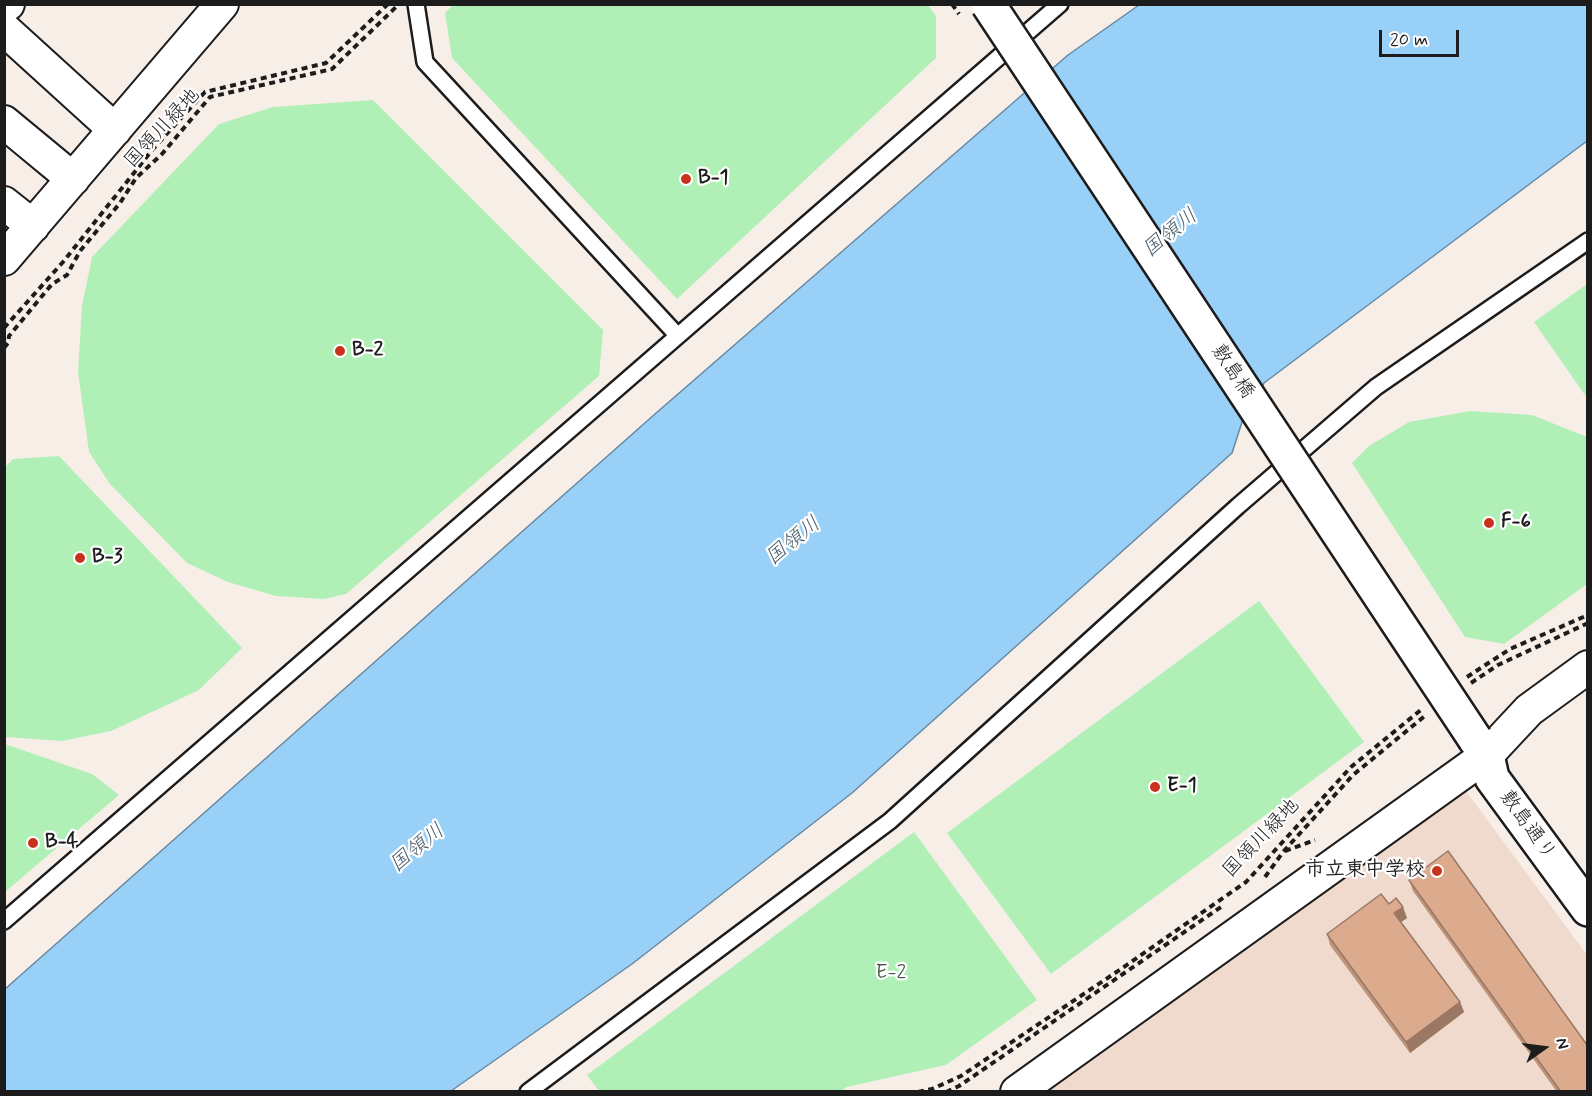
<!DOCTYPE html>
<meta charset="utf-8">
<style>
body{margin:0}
#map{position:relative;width:1592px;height:1096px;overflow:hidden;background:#f8eee8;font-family:Mynerve,sans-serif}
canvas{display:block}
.frame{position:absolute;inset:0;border:6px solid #1c1c1c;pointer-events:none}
.north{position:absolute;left:1514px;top:1018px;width:60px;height:60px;-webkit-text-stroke:4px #fff;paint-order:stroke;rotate:76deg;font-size:16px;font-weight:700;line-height:24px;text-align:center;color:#1c1c1c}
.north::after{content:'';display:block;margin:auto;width:21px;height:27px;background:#1c1c1c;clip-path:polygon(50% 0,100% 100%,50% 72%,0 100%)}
.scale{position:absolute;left:1379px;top:30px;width:80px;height:27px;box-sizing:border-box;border:3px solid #1c1c1c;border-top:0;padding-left:8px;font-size:18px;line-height:21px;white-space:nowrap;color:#1c1c1c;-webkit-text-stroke:4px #fff;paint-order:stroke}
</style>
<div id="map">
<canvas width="1592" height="1096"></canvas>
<div class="frame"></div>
<div class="north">N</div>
<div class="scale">20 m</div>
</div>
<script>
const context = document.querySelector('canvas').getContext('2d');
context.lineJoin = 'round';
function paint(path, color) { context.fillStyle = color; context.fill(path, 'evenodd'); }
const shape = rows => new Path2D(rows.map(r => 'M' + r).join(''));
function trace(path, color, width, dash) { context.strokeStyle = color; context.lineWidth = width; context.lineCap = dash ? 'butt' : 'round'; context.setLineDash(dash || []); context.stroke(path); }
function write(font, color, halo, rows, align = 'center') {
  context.font = font + ' Mynerve,"Klee One",sans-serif'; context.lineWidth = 4.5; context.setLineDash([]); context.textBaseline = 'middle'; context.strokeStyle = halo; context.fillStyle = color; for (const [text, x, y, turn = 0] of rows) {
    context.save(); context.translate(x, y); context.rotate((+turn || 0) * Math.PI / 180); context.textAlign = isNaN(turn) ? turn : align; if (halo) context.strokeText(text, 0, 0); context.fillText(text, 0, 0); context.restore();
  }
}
paint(shape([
 [1463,787,1587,955,1587,1091,1045,1092]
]), '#f0dacd');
paint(shape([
 [453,5,928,5,936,16,936,58,677,299,452,58,445,13],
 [373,100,603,330,599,376,346,594,324,599,276,596,228,582,187,563,110,484,89,452,78,372,82,306,92,257,219,124,273,107],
 [1587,284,1587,398,1534,322],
 [1470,411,1532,415,1587,437,1587,584,1504,644,1465,637,1352,463,1369,446,1409,422],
 [59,456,242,648,199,690,111,731,62,741,6,737,5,467,13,459],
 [1259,601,1364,742,1051,974,947,833],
 [5,744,92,774,119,795,5,892],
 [914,832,1037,1000,946,1065,847,1087,841,1091,599,1091,587,1075]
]), '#b0f0b7');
const water = shape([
 [1139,5,1587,5,1587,141,1264,383,1243,419,1232,453,852,793,632,964,451,1091,5,1092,5,989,655,414,1068,55,1139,5]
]);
paint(water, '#99d0f8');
trace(water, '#6788a0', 1.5);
const service = shape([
 [416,4,425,62,677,335],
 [4,921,1060,4],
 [528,1092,890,821,1238,506,1376,387,1588,241]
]);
const minor = shape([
 [4,7,8,4],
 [4,29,115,130],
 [4,122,73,179],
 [4,203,33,226],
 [4,259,222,4],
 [1017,1092,1487,755,1529,710,1588,667]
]);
const tertiary = shape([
 [1475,739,1487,755,1492,778,1588,909]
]);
trace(service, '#1c1c1c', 20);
trace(minor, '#1c1c1c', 36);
trace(tertiary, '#1c1c1c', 38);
trace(shape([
 [4,328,63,262,153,149,205,92,326,63,388,4],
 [4,348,8,343,9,336,52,284,67,275,80,251,120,203,136,178,162,154,210,97,332,69,396,7],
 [1467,677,1510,649,1588,615],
 [1471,683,1498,665,1588,623],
 [1285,851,1315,840],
 [1265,877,1283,852,1353,775,1426,715],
 [918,1092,932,1089,961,1076,1121,969,1246,882,1351,767,1422,709],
 [946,1092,959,1086,1221,907]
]), '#1c1c1c', 4, [6, 4.5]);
trace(service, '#fff', 15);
trace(minor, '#fff', 32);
trace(tertiary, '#fff', 33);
const tertiaryBridge = shape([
 [988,4,1475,739]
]);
trace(tertiaryBridge, '#1c1c1c', 38, []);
trace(shape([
 [952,4,959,14]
]), '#1c1c1c', 4, [6, 4.5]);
trace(tertiaryBridge, '#fff', 33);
paint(shape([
 [1409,880,1587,1092,1557,1092,1413,891],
 [1389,904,1407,918,1401,922,1460,1002,1464,1012,1410,1053,1330,945,1327,934]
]), '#bd937a');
paint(shape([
 [1403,907,1407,918,1398,924,1394,913],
 [1460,1002,1464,1012,1410,1053,1406,1042]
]), '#9a7863');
const building = shape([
 [1448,851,1587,1045,1587,1092,1561,1092,1409,880,1448,851],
 [1381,894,1389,904,1396,898,1403,907,1394,913,1460,1002,1406,1042,1327,934,1381,894]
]);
paint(building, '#dcab8e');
trace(building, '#9a7863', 1.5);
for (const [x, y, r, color] of [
 [686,179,6,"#c8321e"],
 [340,351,6,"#c8321e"],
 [1489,523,6,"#c8321e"],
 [80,558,6,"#c8321e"],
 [1155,787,6,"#c8321e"],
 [33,843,6,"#c8321e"],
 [1437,871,6,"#c8321e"]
]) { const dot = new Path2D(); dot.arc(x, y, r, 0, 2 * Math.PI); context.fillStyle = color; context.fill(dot); trace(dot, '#fff', 2); }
write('20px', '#1c1c1c', '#fff', [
 ["国領川緑地",163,129,-47],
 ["敷島橋",1232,372,56],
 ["敷島通り",1527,826,54],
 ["国領川緑地",1262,839,-46]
]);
write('bold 20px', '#1c1c1c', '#fff', [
 ["B-1",698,179],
 ["B-2",352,351],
 ["F-6",1501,523],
 ["B-3",92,558],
 ["E-1",1167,787],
 ["B-4",45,843],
 ["市立東中学校",1425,871,"right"]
], 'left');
write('20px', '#485c4a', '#fff', [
 ["E-2",891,974]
]);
write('italic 21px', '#485b69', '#fff', [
 ["国領川",1171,234,-39],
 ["国領川",794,542,-39],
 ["国領川",418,849,-39]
]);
</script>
